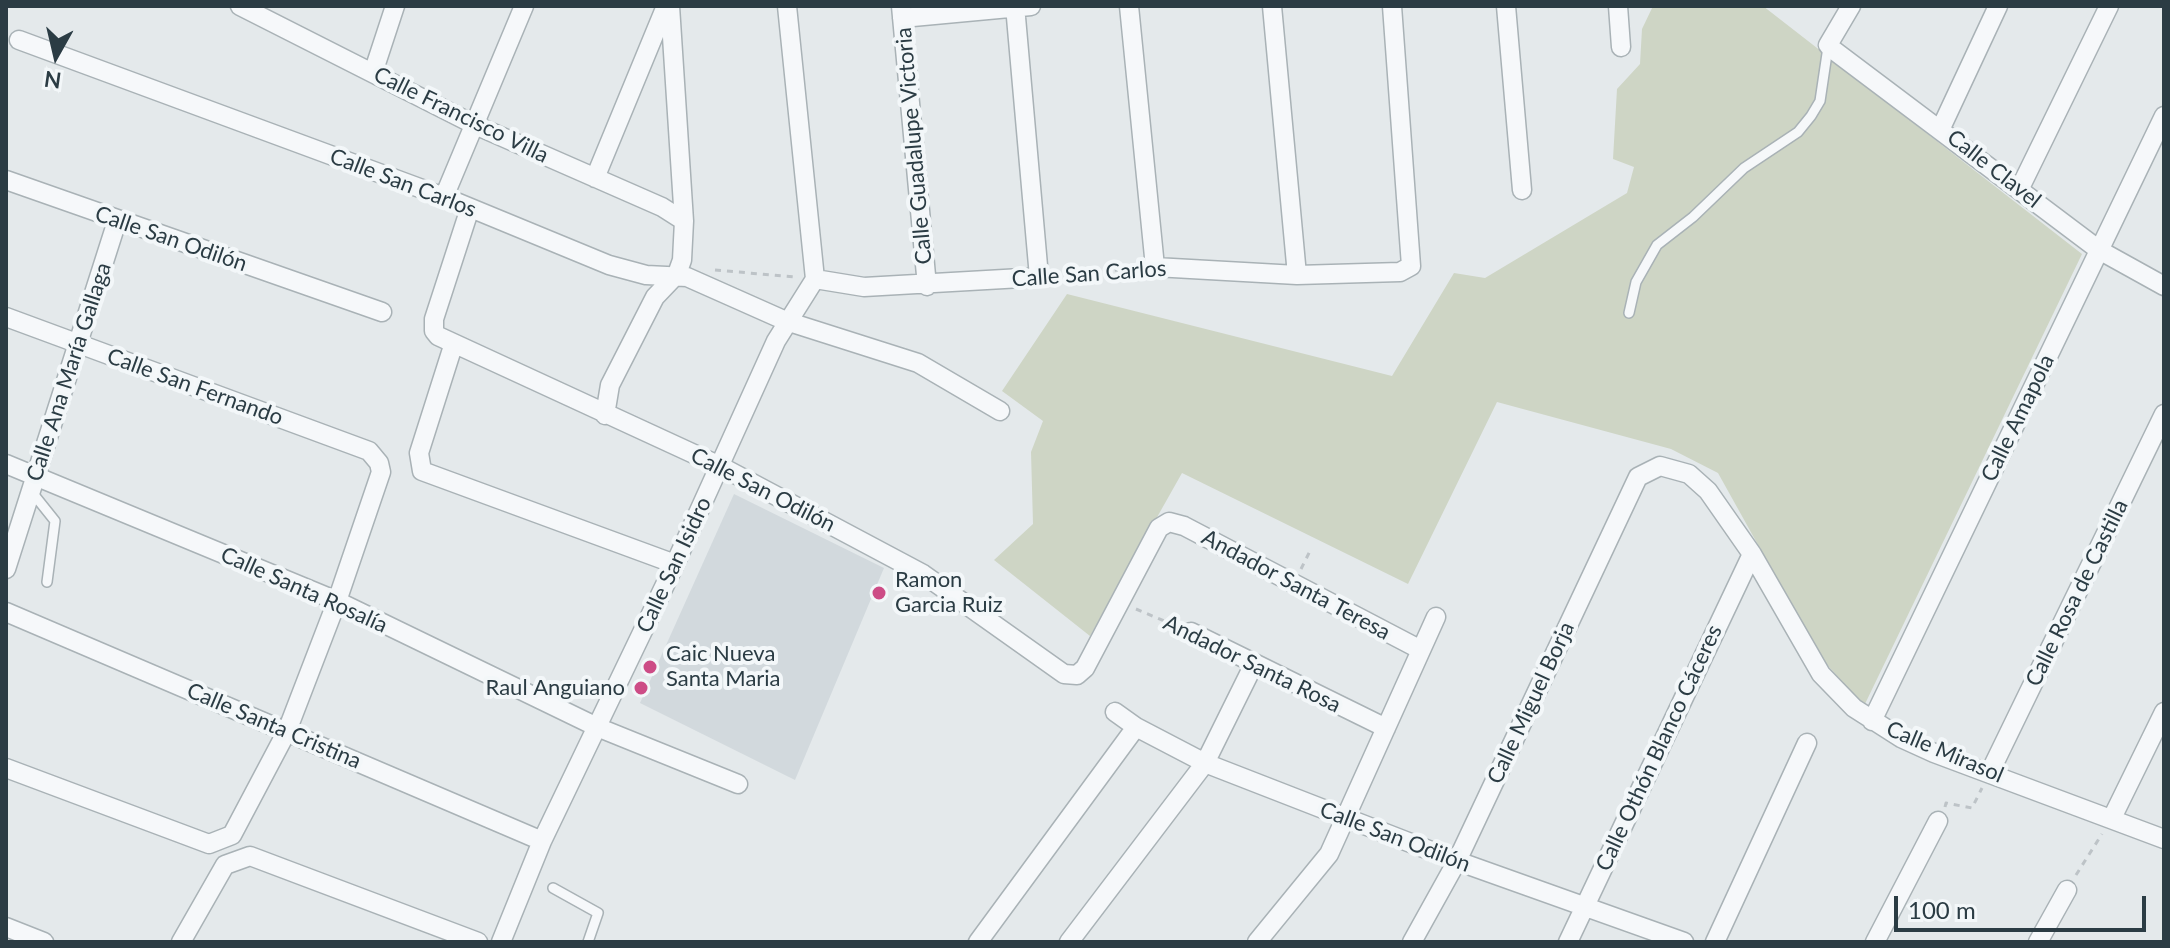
<!DOCTYPE html>
<meta charset="utf-8">
<style>
body{margin:0}
#map{position:relative;width:2170px;height:948px;overflow:hidden;background:#e4e9eb;font-family:Lato,sans-serif}
canvas{display:block}
.frame{position:absolute;inset:0;border:8px solid #2b3c44;pointer-events:none}
.north{position:absolute;left:16px;top:16px;width:80px;height:80px;-webkit-text-stroke:6px #f3f7f9;paint-order:stroke;rotate:188deg;font-size:22px;font-weight:700;line-height:32px;text-align:center;color:#2b3c44}
.north::after{content:'';display:block;margin:auto;width:28px;height:36px;background:#2b3c44;clip-path:polygon(50% 0,100% 100%,50% 72%,0 100%)}
.scale{position:absolute;left:1894px;top:896px;width:252px;height:36px;box-sizing:border-box;border:4px solid #2b3c44;border-top:0;padding-left:10px;font-size:24px;line-height:28px;white-space:nowrap;color:#2b3c44;-webkit-text-stroke:6px #f3f7f9;paint-order:stroke}
</style>
<div id="map">
<canvas width="2170" height="948"></canvas>
<div class="frame"></div>
<div class="north">N</div>
<div class="scale">100 m</div>
</div>
<script>
const context = document.querySelector('canvas').getContext('2d');
context.lineJoin = 'round';
function paint(path, color) { context.fillStyle = color; context.fill(path, 'evenodd'); }
const shape = rows => new Path2D(rows.map(r => 'M' + r).join(''));
function trace(path, color, width, dash) { context.strokeStyle = color; context.lineWidth = width; context.lineCap = dash ? 'butt' : 'round'; context.setLineDash(dash || []); context.stroke(path); }
function write(font, color, halo, rows, align = 'center') {
  context.font = font + ' Lato,sans-serif'; context.lineWidth = 8; context.setLineDash([]); context.textBaseline = 'middle'; context.strokeStyle = halo; context.fillStyle = color; for (const [text, x, y, turn = 0] of rows) {
    context.save(); context.translate(x, y); context.rotate((+turn || 0) * Math.PI / 180); context.textAlign = isNaN(turn) ? turn : align; if (halo) context.strokeText(text, 0, 0); context.fillText(text, 0, 0); context.restore();
  }
}
paint(shape([
 [734,494,884,568,795,780,640,703]
]), '#d2d9dd');
paint(shape([
 [1653,6,1763,6,2082,254,1864,706,1821,658,1718,473,1671,449,1497,402,1408,584,1182,473,1090,636,994,560,1033,524,1031,452,1043,421,1002,391,1067,294,1392,376,1454,273,1485,278,1627,193,1634,167,1613,159,1617,89,1640,64,1642,29]
]), '#ced5c5');
const service = shape([
 [1629,313,1636,282,1657,245,1693,217,1744,168,1798,132,1811,116,1820,101,1828,47],
 [31,491,55,521,47,582],
 [553,888,598,913,588,942]
]);
const minor = shape([
 [240,6,475,125,662,207,684,221],
 [670,6,684,221,682,260,677,274],
 [787,6,815,279],
 [901,6,927,286],
 [1129,6,1155,267,1297,275,1400,272,1411,266,1392,6],
 [1272,6,1297,275],
 [1506,6,1522,190],
 [1618,6,1621,47],
 [1851,6,1828,45,1832,49,2099,250,2164,286],
 [902,18,1031,6],
 [19,40,444,197,609,265,646,275,687,277,786,321,918,363,1000,411],
 [373,73,395,6],
 [1941,128,1998,6],
 [595,178,666,6],
 [6,180,382,312],
 [2019,190,2109,6],
 [444,197,524,6],
 [470,208,434,319,434,331,438,336,720,466,923,574,1064,674,1077,675,1085,668,1159,528,1169,522,1184,526,1421,650],
 [815,279,864,287,1039,277,1015,6],
 [6,317,369,451,379,463,381,472,337,601,287,731,232,835,209,844,6,768],
 [453,346,419,453,422,471,675,564],
 [605,415,610,385,655,297,677,274],
 [6,464,337,601,597,727,738,784],
 [6,569,117,221],
 [6,612,542,841],
 [1191,632,1386,728],
 [1115,712,1136,727,1205,763,1457,861,1684,942],
 [1872,721,2164,116],
 [1990,772,2164,414],
 [2112,818,2164,712],
 [6,927,44,942],
 [181,942,225,865,250,856,478,942],
 [501,942,542,841,675,564,776,341,815,279],
 [978,942,1136,727],
 [1069,942,1205,763,1254,664],
 [1257,942,1329,854,1436,617],
 [1412,942,1457,861,1638,477,1660,466,1689,474,1708,491,1752,554,1821,674,1854,708,1901,738,1934,753,2164,839],
 [1568,942,1752,554],
 [1715,942,1807,743],
 [1875,942,1938,821],
 [2038,942,2067,890]
]);
trace(service, '#a9b2b6', 12);
trace(minor, '#a9b2b6', 21);
trace(shape([
 [715,270,795,277],
 [1055,276,1139,268],
 [1301,569,1310,551],
 [1136,609,1176,626],
 [1945,807,1946,803,1972,808,1982,788],
 [2076,875,2102,834]
]), '#bdc3c7', 3, [6, 6]);
trace(service, '#f6f8fa', 9);
trace(minor, '#f6f8fa', 18);
for (const [x, y, r, color] of [
 [879,593,8,"#cd4c86"],
 [650,667,8,"#cd4c86"],
 [641,688,8,"#cd4c86"]
]) { const dot = new Path2D(); dot.arc(x, y, r, 0, 2 * Math.PI); context.fillStyle = color; context.fill(dot); trace(dot, '#f3f7f9', 3); }
write('22px', '#2b3c44', '#f3f7f9', [
 ["Calle Francisco Villa",461,115,26],
 ["Calle Guadalupe Victoria",914,146,-95],
 ["Calle Clavel",1994,169,38],
 ["Calle San Carlos",403,183,21],
 ["Calle San Odilón",171,239,19],
 ["Calle San Carlos",1089,274,-4],
 ["Calle Ana María Gallaga",69,372,-72],
 ["Calle San Fernando",195,387,20],
 ["Calle Amapola",2018,418,-64],
 ["Calle San Odilón",763,490,27],
 ["Calle San Isidro",674,565,-65],
 ["Andador Santa Teresa",1296,585,28],
 ["Calle Santa Rosalía",304,590,24],
 ["Calle Rosa de Castilla",2077,593,-64],
 ["Andador Santa Rosa",1252,664,26],
 ["Calle Miguel Borja",1531,703,-65],
 ["Calle Santa Cristina",274,726,23],
 ["Calle Othón Blanco Cáceres",1659,748,-65],
 ["Calle Mirasol",1945,752,23],
 ["Calle San Odilón",1395,837,21]
]);
write('22px', '#2b3c44', '#f3f7f9', [
 ["Ramon",895,580],
 ["Garcia Ruiz",895,605],
 ["Caic Nueva",666,654],
 ["Santa Maria",666,679],
 ["Raul Anguiano",625,688,"right"]
], 'left');
</script>
